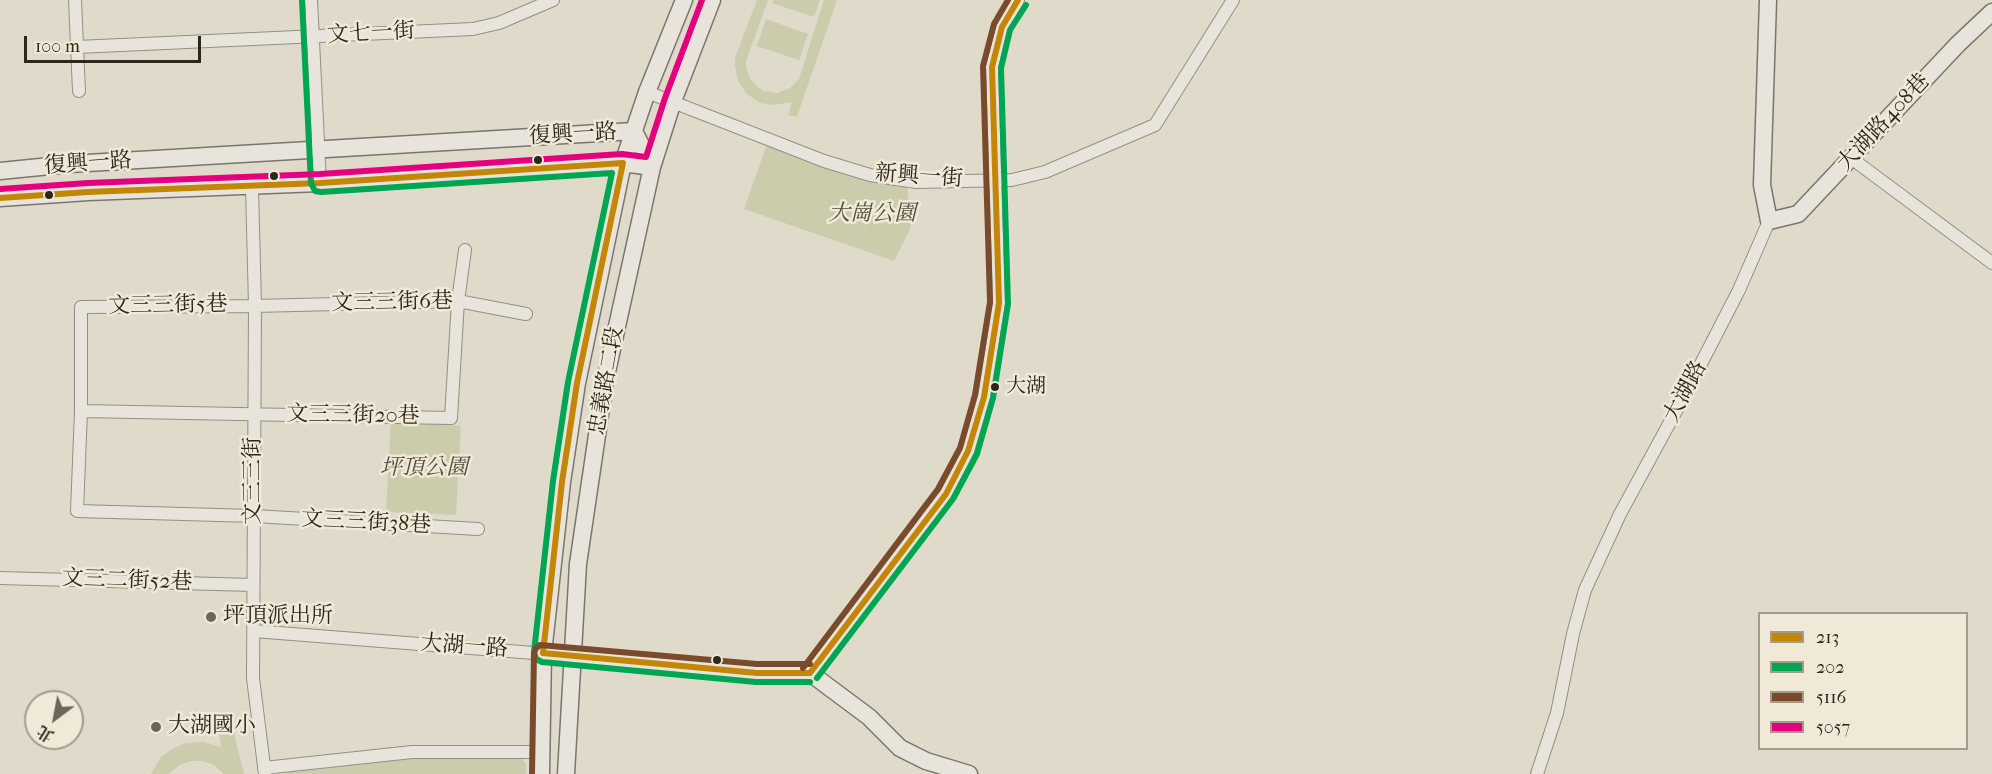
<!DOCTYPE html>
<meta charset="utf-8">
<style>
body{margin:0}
#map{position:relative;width:1992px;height:774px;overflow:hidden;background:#e0daca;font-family:"IM FELL French Canon","Noto Serif TC",serif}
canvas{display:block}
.legend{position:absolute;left:1758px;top:612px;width:210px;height:138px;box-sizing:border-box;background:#f1e9d7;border:2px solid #a39b8c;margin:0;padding:8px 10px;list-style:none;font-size:18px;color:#2d261b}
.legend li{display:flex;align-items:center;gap:12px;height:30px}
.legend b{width:30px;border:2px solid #a39b8c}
.north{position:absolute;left:24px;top:690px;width:60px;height:60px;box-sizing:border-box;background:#f1e9d7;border:2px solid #a39b8c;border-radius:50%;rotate:212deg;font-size:16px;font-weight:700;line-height:24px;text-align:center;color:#2d261b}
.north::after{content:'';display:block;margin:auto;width:21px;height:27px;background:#6c6558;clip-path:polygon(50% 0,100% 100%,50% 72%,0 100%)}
.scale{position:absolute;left:24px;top:36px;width:177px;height:27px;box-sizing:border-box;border:3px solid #2d261b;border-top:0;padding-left:8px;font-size:18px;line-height:21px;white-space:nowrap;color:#2d261b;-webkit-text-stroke:4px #f1e9d7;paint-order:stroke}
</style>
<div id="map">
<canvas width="1992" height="774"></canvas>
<ul class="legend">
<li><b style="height:8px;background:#c48607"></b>213</li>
<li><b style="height:8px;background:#00a651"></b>202</li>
<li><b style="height:8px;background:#7a4b2a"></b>5116</li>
<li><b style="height:8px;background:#e5007d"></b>5057</li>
</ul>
<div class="north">北</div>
<div class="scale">100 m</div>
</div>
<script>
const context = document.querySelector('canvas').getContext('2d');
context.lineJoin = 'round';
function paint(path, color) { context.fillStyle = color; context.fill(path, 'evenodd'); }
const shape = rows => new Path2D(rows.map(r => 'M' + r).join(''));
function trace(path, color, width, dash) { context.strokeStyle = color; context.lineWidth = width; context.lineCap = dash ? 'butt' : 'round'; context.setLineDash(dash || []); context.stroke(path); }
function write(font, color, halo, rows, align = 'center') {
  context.font = font + ' "IM FELL French Canon","Noto Serif TC",serif'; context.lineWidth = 5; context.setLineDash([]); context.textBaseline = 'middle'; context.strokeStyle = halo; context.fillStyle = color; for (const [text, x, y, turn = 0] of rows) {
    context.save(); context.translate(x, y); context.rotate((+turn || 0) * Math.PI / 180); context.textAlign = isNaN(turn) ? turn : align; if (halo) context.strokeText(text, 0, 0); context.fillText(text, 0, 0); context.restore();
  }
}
paint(shape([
 [757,0,768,0,746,61,746,68,750,79,759,88,764,91,777,93,790,88,799,79,824,0,837,0,797,117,788,115,792,102,774,105,760,103,747,94,738,81,735,66,735,58],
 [773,0,820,0,814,17,772,3],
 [766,19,808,34,799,60,757,46],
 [767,144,907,184,911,227,894,261,744,209],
 [391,421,461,426,456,515,386,512],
 [232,725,244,774,224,774,214,765,203,761,192,761,181,764,169,774,151,774,160,758,172,749,186,743,203,742,221,747,218,726],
 [457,752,520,757,526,764,526,774,284,774,282,767]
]), '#caccab');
const street = shape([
 [75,0,79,91],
 [311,0,320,183],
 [77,47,473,29,499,23,553,0],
 [647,92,824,161,870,175,916,182,1012,180,1045,172,1155,125,1233,0],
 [1851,158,1992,263],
 [252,187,255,306,253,678,265,774],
 [81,411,451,418,458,301,465,250],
 [478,529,254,516,77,511,81,411,81,307,255,306,458,301,526,314],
 [0,578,253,585],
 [254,631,572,656],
 [810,673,946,494,968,451,984,397,999,303,992,67,1002,27,1018,0],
 [264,768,412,752,541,752],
 [1537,774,1557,713,1573,634,1585,590,1620,514,1688,389,1739,290,1769,221]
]);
const secondary = shape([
 [1768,0,1762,185,1769,221,1798,214,1958,44,1992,12],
 [634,131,652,167],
 [0,171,70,164,634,131],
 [0,198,88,192,320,183,623,163,652,167],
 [572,656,757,673,810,673,869,717,900,748,926,761,969,774],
 [541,774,543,653,562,482,577,383,623,163,647,92,684,0],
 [566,774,578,564,605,381,652,167,673,101,712,0]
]);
trace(street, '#938f85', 14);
trace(secondary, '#7a766d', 19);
trace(street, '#e8e4dc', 12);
trace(secondary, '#e8e4dc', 16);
trace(shape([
 [0,198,88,192,320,183,623,163,577,383,562,482,543,653,757,673,810,673],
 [810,673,946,494,968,451,984,397,999,303,992,67,1002,27,1018,0]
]), '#c48607', 6);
trace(shape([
 [302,0,311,183,315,191,321,192,612,173,568,382,553,481,534,652,536,659,542,662,756,682,810,682],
 [817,678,953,499,977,454,993,398,1008,304,1001,68,1010,30,1026,5]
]), '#00a651', 6);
trace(shape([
 [803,668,938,489,960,448,975,395,990,302,983,66,994,24,1008,0],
 [532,774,534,653,536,648,540,645,757,664,810,664]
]), '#7a4b2a', 6);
trace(shape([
 [0,189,88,183,320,174,622,154,646,157,665,98,702,0]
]), '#e5007d', 6);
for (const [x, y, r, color] of [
 [538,160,5,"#2d261b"],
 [274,176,5,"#2d261b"],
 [49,195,5,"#2d261b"],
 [995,387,5,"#2d261b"],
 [211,617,6,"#6c6558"],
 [717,660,5,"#2d261b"],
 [156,727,6,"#6c6558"]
]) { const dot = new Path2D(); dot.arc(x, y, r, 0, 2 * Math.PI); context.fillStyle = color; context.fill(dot); trace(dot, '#f1e9d7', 2); }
write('20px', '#2d261b', '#f1e9d7', [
 ["大湖",1006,387]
], 'left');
write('22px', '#2d261b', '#f1e9d7', [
 ["文七一街",371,34,-3],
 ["大湖路408巷",1884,123,-47],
 ["復興一路",573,135,-3],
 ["復興一路",88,164,-4],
 ["新興一街",919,177,4],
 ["文三三街6巷",392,303,-1],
 ["文三三街5巷",168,306,-1],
 ["忠義路二段",607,381,-80],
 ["大湖路",1686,392,-62],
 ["文三三街20巷",353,416,1],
 ["文三三街",254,481,-90],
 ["文三三街38巷",366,523,3],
 ["文三二街52巷",127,581,2],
 ["大湖一路",464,647,4]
]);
write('italic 22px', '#504c39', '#f1e9d7', [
 ["大崗公園",872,215],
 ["坪頂公園",424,469]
]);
write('22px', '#2d261b', '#f1e9d7', [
 ["坪頂派出所",223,617],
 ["大湖國小",168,727]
], 'left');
</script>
